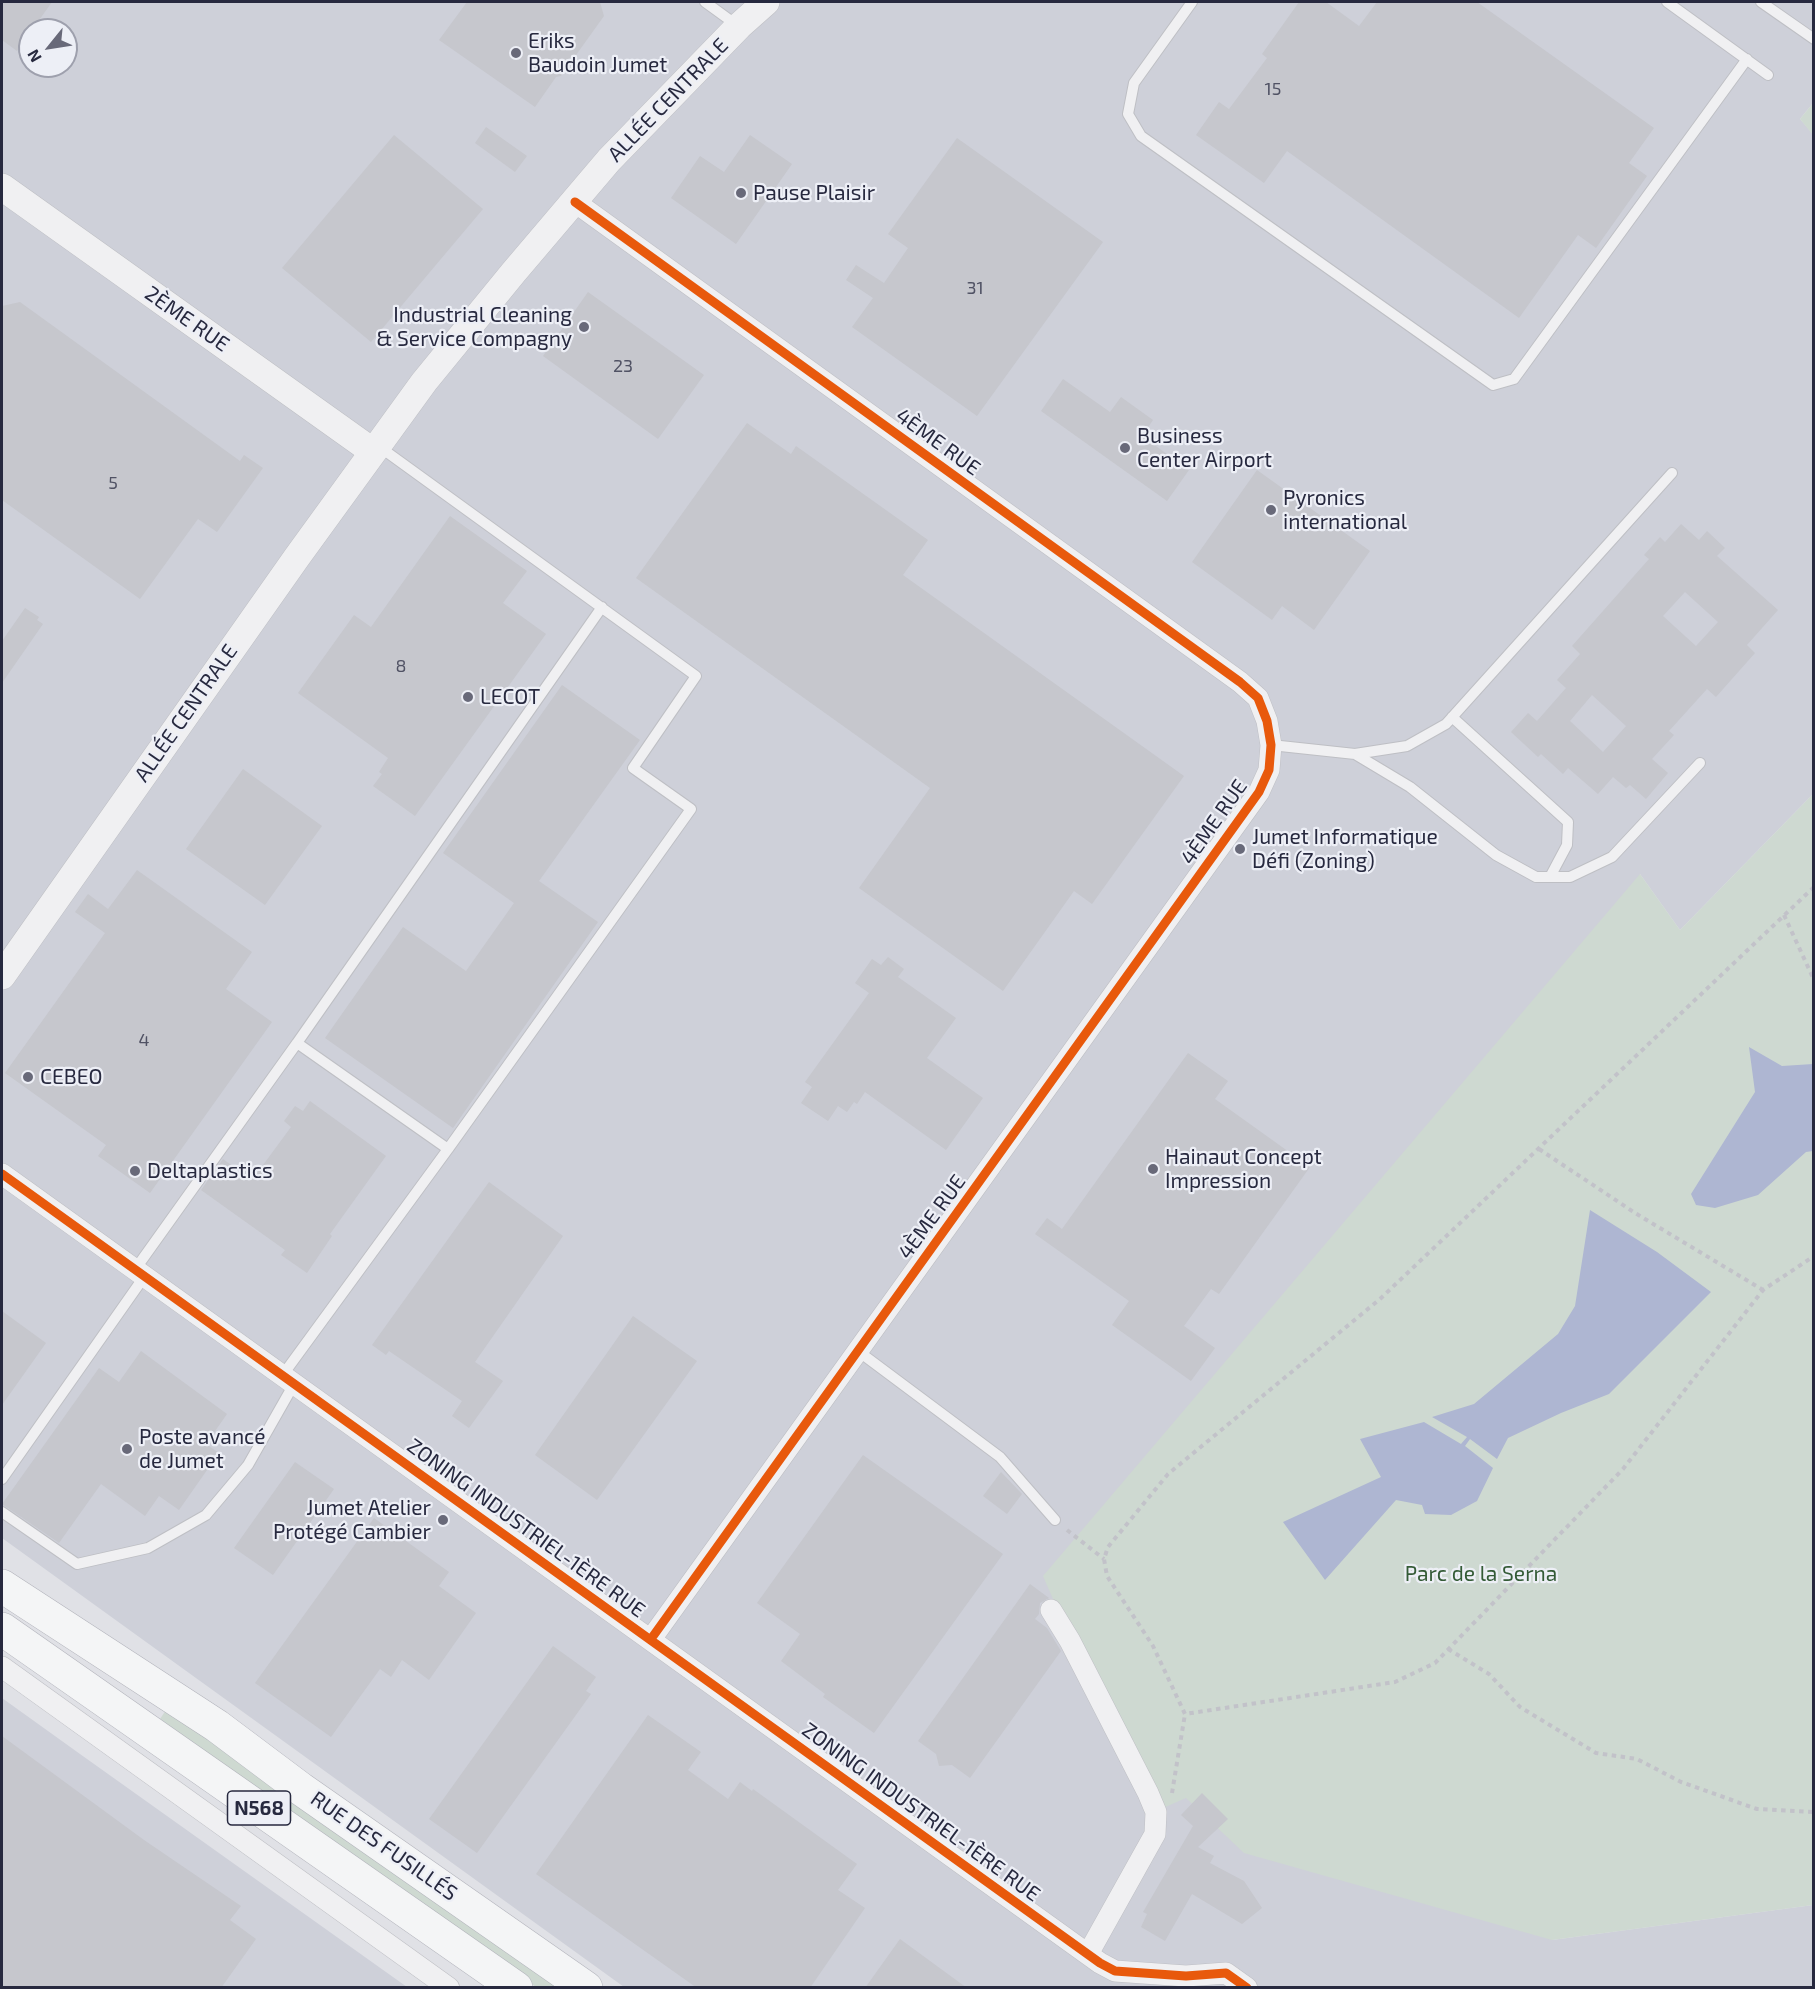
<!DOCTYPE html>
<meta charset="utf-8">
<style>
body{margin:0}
#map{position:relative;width:1815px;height:1989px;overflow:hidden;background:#e0e1e6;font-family:"Exo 2",sans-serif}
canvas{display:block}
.frame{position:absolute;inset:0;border:3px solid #27293f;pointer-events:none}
.north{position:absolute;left:18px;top:18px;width:60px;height:60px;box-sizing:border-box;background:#edeff6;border:2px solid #9ea0ad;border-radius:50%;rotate:240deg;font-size:16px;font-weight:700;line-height:24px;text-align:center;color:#27293f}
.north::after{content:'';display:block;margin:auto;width:21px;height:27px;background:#686979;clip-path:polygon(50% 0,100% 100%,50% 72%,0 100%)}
</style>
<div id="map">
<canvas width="1815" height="1989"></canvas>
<div class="frame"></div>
<div class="north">N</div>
</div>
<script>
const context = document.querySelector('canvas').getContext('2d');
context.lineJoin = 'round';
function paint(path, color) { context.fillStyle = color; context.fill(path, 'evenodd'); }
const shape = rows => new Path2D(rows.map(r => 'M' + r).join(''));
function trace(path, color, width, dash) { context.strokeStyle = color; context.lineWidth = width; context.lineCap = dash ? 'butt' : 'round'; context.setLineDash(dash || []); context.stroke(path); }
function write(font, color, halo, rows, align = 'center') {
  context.font = font + ' "Exo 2",sans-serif'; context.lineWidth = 4.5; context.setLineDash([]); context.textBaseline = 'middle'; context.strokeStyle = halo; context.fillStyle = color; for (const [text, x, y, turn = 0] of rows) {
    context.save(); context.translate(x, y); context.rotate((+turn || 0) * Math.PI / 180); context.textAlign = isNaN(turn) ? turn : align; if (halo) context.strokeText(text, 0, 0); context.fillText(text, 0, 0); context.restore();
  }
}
paint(shape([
 [2,2,1813,2,1813,103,1800,119,1814,135,1813,794,1680,930,1640,874,1552,1940,1813,1905,1813,1987,624,1987,2,1538],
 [30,30,66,30,66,66,30,66],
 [2,1698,80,1754,407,1987,2,1987]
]), '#ced0d9');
paint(shape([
 [1813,103,1813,135,1800,119],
 [1813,794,1813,1905,1552,1940,1244,1853,1186,1798,1163,1808,1051,1610,1053,1599,1043,1576,1640,874,1680,930],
 [166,1710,556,1987,536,1987,160,1719]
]), '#ced9d1');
paint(shape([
 [1749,1047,1782,1066,1813,1064,1813,1151,1806,1152,1758,1195,1715,1208,1696,1205,1691,1194,1755,1092],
 [1590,1210,1657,1252,1711,1292,1609,1394,1561,1413,1508,1438,1497,1459,1470,1439,1465,1446,1493,1468,1477,1501,1451,1515,1425,1514,1422,1505,1396,1500,1325,1580,1283,1522,1381,1477,1360,1439,1424,1422,1461,1444,1467,1437,1432,1417,1474,1404,1558,1334,1575,1306]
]), '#aeb6d2');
paint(shape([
 [2,2,52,2,17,51,2,40],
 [467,2,600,2,604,16,561,76,556,77,535,107,439,40],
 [1299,2,1326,2,1359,26,1377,2,1477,2,1654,128,1629,163,1647,176,1596,248,1578,235,1519,318,1287,151,1264,183,1196,135,1219,102,1229,109,1267,58,1262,54],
 [486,127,527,156,515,172,475,143],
 [394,135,483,209,371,342,282,268],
 [750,135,792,164,736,244,671,198,700,156,724,172],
 [957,138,1103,242,977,416,852,327,873,298,846,280,856,265,884,283,908,248,888,234],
 [588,292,704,375,658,439,543,356],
 [20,302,240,461,244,455,263,468,217,532,198,519,140,599,2,500,2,306],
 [1063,379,1110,412,1121,397,1153,420,1142,436,1189,470,1167,501,1041,411],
 [747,423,791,454,796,446,928,540,903,575,1184,776,1092,904,1074,891,1003,991,859,888,930,788,636,578],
 [1257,470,1370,551,1314,630,1282,606,1272,620,1192,562],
 [450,516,527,571,503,603,546,634,415,816,373,786,382,774,379,772,388,758,298,693,354,615,371,627],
 [1681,524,1699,540,1707,531,1725,548,1717,556,1778,610,1747,645,1755,653,1716,697,1707,689,1669,731,1674,735,1652,759,1668,773,1646,799,1630,785,1626,788,1613,777,1598,794,1568,768,1563,774,1541,754,1538,757,1511,732,1528,713,1537,721,1566,688,1557,680,1580,654,1572,646,1649,559,1644,555,1660,537,1665,542],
 [1685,592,1718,622,1696,646,1663,616],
 [1592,695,1626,726,1603,752,1570,721],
 [25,608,39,617,37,620,43,624,2,683,2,641],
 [562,685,640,740,539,881,598,922,453,1128,325,1038,403,927,466,971,514,903,443,853],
 [243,769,322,826,265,905,186,849],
 [137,870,252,952,226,989,272,1022,150,1193,98,1156,106,1145,5,1073,105,933,75,912,88,894,108,909],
 [888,957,904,969,898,977,956,1018,927,1058,983,1098,946,1150,865,1092,857,1104,854,1102,847,1112,838,1106,828,1121,801,1103,812,1087,805,1082,869,993,855,983,872,959,881,965],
 [1188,1053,1228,1081,1215,1099,1310,1167,1219,1294,1211,1289,1184,1326,1215,1348,1191,1381,1112,1325,1129,1301,1035,1234,1047,1218,1062,1229],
 [310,1101,386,1156,330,1234,332,1236,307,1273,281,1255,285,1250,201,1190,223,1159,252,1180,291,1127,284,1121,295,1106,303,1111],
 [489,1182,563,1236,475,1362,503,1381,469,1428,452,1416,462,1401,389,1351,386,1355,372,1345],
 [2,1311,46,1343,2,1405],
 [633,1316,697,1361,597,1500,535,1455],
 [141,1351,227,1414,206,1444,219,1453,179,1510,159,1496,145,1516,101,1484,59,1543,2,1504,99,1368,119,1382],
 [863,1455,1003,1554,874,1733,823,1697,825,1694,781,1661,800,1634,757,1603],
 [295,1462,334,1489,273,1575,234,1548],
 [1001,1472,1022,1494,1007,1514,983,1496],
 [374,1518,449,1572,439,1586,476,1613,429,1680,402,1660,391,1677,380,1669,331,1737,255,1683],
 [1030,1584,1049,1598,1040,1603,1039,1614,1035,1619,1047,1628,1061,1651,970,1778,952,1765,939,1766,936,1754,918,1741],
 [553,1646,596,1677,586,1691,591,1694,477,1853,429,1819],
 [648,1715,701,1752,688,1770,728,1799,740,1782,752,1791,753,1789,857,1864,838,1890,865,1908,810,1988,697,1988,536,1874],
 [2,1736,144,1840,241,1906,230,1920,256,1939,221,1988,2,1988],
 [1202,1793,1228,1819,1198,1847,1214,1856,1210,1863,1244,1881,1262,1908,1242,1924,1192,1894,1165,1941,1141,1927,1147,1914,1143,1912,1193,1826,1181,1815],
 [900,1939,967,1988,865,1988]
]), '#c6c7cd');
const service = shape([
 [705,2,738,26],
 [1192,2,1134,83,1128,114,1141,136,1493,385,1514,379,1747,59],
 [1667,2,1768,75],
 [1761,2,1814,39],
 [377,445,696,676,633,768,691,809,448,1149],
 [1452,717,1568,822,1567,845,1550,877],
 [1271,745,1355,754,1407,746,1446,724,1672,473],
 [1355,754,1410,787,1496,855,1536,877,1570,877,1612,857,1700,763],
 [134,1271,297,1043],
 [858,1351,1000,1457,1055,1520],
 [282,1376,448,1149,297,1043,602,607],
 [2,1479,144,1277],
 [2,1512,77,1564,148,1548,206,1515,248,1465,294,1384]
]);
const minor = shape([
 [575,202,1240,682,1258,698,1267,721,1271,745,1269,770,1259,792,651,1639],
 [2,1174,1100,1963,1115,1971,1186,1976,1226,1973,1247,1988],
 [1051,1610,1070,1641,1148,1793,1156,1812,1155,1834,1088,1954],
 [2,1667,449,1988]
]);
const tertiary = shape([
 [2,187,372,451],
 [2,976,297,557,424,382,513,273,609,160,739,26,766,2]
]);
const trunk = shape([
 [2,1586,217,1726,301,1789,586,1988],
 [2,1629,516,1988]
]);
trace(service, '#bebfc4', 12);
trace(minor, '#bebfc4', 22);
trace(tertiary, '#bebfc4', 28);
trace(trunk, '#b2b3bb', 34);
trace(shape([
 [1814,887,1380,1299,1168,1474,1108,1547,1104,1559,1107,1576,1153,1646,1185,1714,1395,1682,1435,1663,1623,1469,1763,1290,1814,1256],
 [1784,915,1814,980],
 [1539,1149,1635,1213,1763,1290],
 [1067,1530,1104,1559],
 [1448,1649,1489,1674,1520,1707,1596,1753,1637,1759,1681,1782,1757,1809,1814,1812],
 [1172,1793,1185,1714]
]), '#c2c2c9', 4, [4.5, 4.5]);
trace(service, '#f0f0f2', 10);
trace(minor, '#f0f0f2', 21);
trace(tertiary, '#f0f0f2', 27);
trace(trunk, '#f4f5f6', 33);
trace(shape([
 [575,202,1240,682,1258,698,1267,721,1271,745,1269,770,1259,792,651,1639],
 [2,1174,1100,1963,1115,1971,1186,1976,1226,1973,1247,1988]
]), '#e8590c', 9);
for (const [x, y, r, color] of [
 [516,53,6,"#686979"],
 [741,193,6,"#686979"],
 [584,327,6,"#686979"],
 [1125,448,6,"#686979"],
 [1271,510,6,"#686979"],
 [468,697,6,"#686979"],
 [1240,849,6,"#686979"],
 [28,1077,6,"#686979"],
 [1153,1169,6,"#686979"],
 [135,1171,6,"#686979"],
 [127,1449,6,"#686979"],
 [443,1520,6,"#686979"]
]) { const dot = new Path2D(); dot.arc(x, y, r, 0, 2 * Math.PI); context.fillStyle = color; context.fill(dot); trace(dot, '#edeff6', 2); }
write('18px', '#505264', null, [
 ["15",1273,89],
 ["31",975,288],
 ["23",623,366],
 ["5",113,483],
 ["8",401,666],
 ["4",144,1040]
]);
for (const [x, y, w] of [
 [259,1808,63]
]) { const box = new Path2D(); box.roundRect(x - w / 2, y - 17, w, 34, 4.5); context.fillStyle = '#edeff6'; context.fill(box); trace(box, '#27293f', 1.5); }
write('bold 20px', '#27293f', null, [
 ["N568",259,1808]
]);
write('21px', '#27293f', '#edeff6', [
 ["Eriks",528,41],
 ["Baudoin Jumet",528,65],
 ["Pause Plaisir",753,193],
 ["Industrial Cleaning",572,315,"right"],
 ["& Service Compagny",572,339,"right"],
 ["Business",1137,436],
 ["Center Airport",1137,460],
 ["Pyronics",1283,498],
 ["international",1283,522],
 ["LECOT",480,697],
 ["Jumet Informatique",1252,837],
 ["Défi (Zoning)",1252,861],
 ["CEBEO",40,1077],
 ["Hainaut Concept",1165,1157],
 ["Impression",1165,1181],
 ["Deltaplastics",147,1171],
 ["Poste avancé",139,1437],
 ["de Jumet",139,1461],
 ["Jumet Atelier",431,1508,"right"],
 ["Protégé Cambier",431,1532,"right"]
], 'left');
write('21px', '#27293f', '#edeff6', [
 ["ALLÉE CENTRALE",668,100,-46],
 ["2ÈME RUE",187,319,35],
 ["4ÈME RUE",938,442,36],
 ["ALLÉE CENTRALE",186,713,-55],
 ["4ÈME RUE",1214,822,-55],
 ["4ÈME RUE",932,1217,-54],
 ["ZONING INDUSTRIEL-1ÈRE RUE",526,1528,36],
 ["ZONING INDUSTRIEL-1ÈRE RUE",921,1812,36],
 ["RUE DES FUSILLÉS",384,1846,35]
]);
write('21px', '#345b36', '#edeff6', [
 ["Parc de la Serna",1481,1574]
]);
</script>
